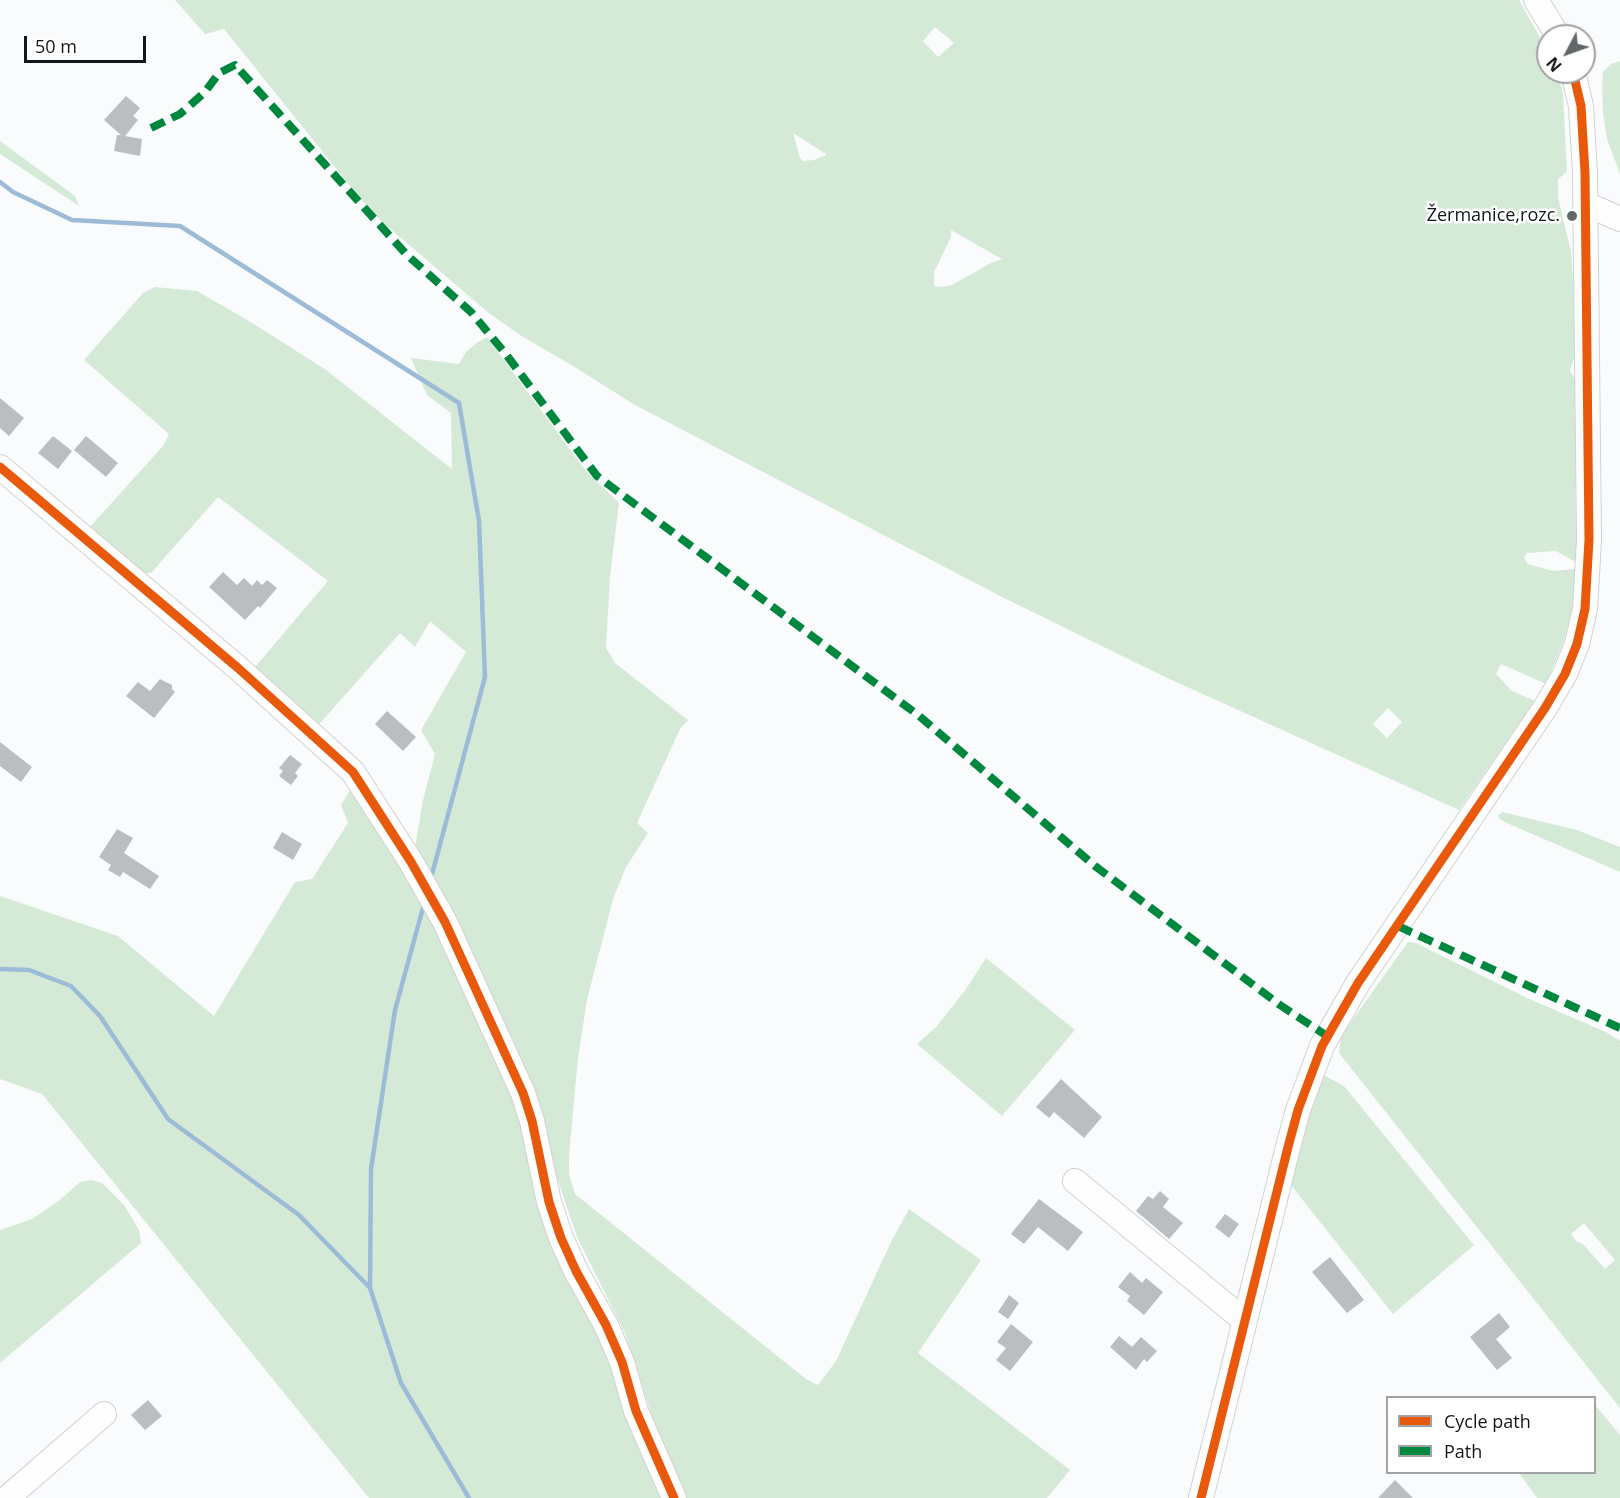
<!DOCTYPE html>
<meta charset="utf-8">
<style>
body{margin:0}
#map{position:relative;width:1620px;height:1498px;overflow:hidden;background:#f9fbfd;font-family:"Open Sans",sans-serif}
canvas{display:block}
.legend{position:absolute;left:1386px;top:1396px;width:210px;height:78px;box-sizing:border-box;background:#fff;border:2px solid #a1a2a3;margin:0;padding:8px 10px;list-style:none;font-size:18px;color:#13171a}
.legend li{display:flex;align-items:center;gap:12px;height:30px}
.legend b{width:30px;border:2px solid #a1a2a3}
.north{position:absolute;left:1536px;top:24px;width:60px;height:60px;box-sizing:border-box;background:#fff;border:2px solid #a1a2a3;border-radius:50%;rotate:229deg;font-size:16px;font-weight:700;line-height:24px;text-align:center;color:#13171a}
.north::after{content:'';display:block;margin:auto;width:21px;height:27px;background:#646769;clip-path:polygon(50% 0,100% 100%,50% 72%,0 100%)}
.scale{position:absolute;left:24px;top:36px;width:122px;height:27px;box-sizing:border-box;border:3px solid #13171a;border-top:0;padding-left:8px;font-size:18px;line-height:21px;white-space:nowrap;color:#13171a;-webkit-text-stroke:4px #fff;paint-order:stroke}
</style>
<div id="map">
<canvas width="1620" height="1498"></canvas>
<ul class="legend">
<li><b style="height:8px;background:#e8590c"></b>Cycle path</li>
<li><b style="height:8px;background:#00873e"></b>Path</li>
</ul>
<div class="north">N</div>
<div class="scale">50 m</div>
</div>
<script>
const context = document.querySelector('canvas').getContext('2d');
context.lineJoin = 'round';
function paint(path, color) { context.fillStyle = color; context.fill(path, 'evenodd'); }
const shape = rows => new Path2D(rows.map(r => 'M' + r).join(''));
function trace(path, color, width, dash) { context.strokeStyle = color; context.lineWidth = width; context.lineCap = dash ? 'butt' : 'round'; context.setLineDash(dash || []); context.stroke(path); }
function write(font, color, halo, rows, align = 'center') {
  context.font = font + ' "Open Sans",sans-serif'; context.lineWidth = 5; context.setLineDash([]); context.textBaseline = 'middle'; context.strokeStyle = halo; context.fillStyle = color; for (const [text, x, y, turn = 0] of rows) {
    context.save(); context.translate(x, y); context.rotate((+turn || 0) * Math.PI / 180); context.textAlign = isNaN(turn) ? turn : align; if (halo) context.strokeText(text, 0, 0); context.fillText(text, 0, 0); context.restore();
  }
}
paint(shape([
 [175,0,1519,0,1548,52,1548,72,1557,72,1563,93,1567,172,1558,179,1558,197,1571,252,1574,293,1574,358,1570,371,1575,379,1576,562,1556,551,1527,553,1524,558,1528,564,1553,571,1576,569,1572,612,1563,643,1546,684,1501,664,1496,674,1512,691,1535,701,1459,810,1163,676,1002,597,635,405,573,366,523,337,490,314,380,220,359,197,224,29,205,34],
 [935,27,954,43,938,57,923,41],
 [793,133,826,154,826,155,814,160,803,161,800,158],
 [951,230,1002,259,989,264,952,285,941,287,934,286,934,272,951,237],
 [1388,708,1402,722,1387,738,1373,724],
 [1620,61,1620,174,1607,139,1603,114,1602,86,1603,72,1611,64],
 [0,141,75,196,79,206,0,154],
 [155,287,197,291,254,324,326,370,452,469,451,413,427,395,411,358,459,364,466,352,475,344,487,337,585,470,619,503,610,576,606,648,615,663,688,720,680,729,637,823,648,833,626,867,613,899,587,1000,578,1058,569,1155,569,1174,575,1194,806,1379,818,1385,836,1361,891,1242,909,1209,981,1260,918,1353,1070,1470,1047,1498,686,1498,652,1416,625,1333,577,1237,552,1163,509,1082,590,1309,668,1498,369,1498,42,1094,0,1079,0,896,118,936,214,1016,295,882,312,879,348,823,341,805,352,787,411,871,423,800,435,754,421,730,466,652,430,621,415,647,400,633,314,730,250,673,328,581,218,497,151,573,146,573,141,576,88,529,163,446,169,434,84,360,143,293],
 [1502,812,1577,830,1620,847,1620,872,1507,823,1500,819,1498,816],
 [1408,942,1416,943,1527,998,1606,1032,1620,1041,1620,1408,1339,1053,1341,1036],
 [1584,1223,1615,1260,1605,1269,1583,1244,1576,1241,1571,1234],
 [986,958,1075,1030,1002,1116,917,1044,936,1027,966,989],
 [1320,1073,1344,1086,1474,1245,1393,1314,1290,1184],
 [91,1180,102,1183,124,1205,139,1230,141,1243,0,1363,0,1230,32,1219,60,1200,80,1182],
 [1595,1405,1620,1435,1620,1498,1537,1498,1519,1473,1594,1472]
]), '#d5ead6');
trace(shape([
 [0,182,13,192,72,220,180,226,459,403,479,521,485,677,431,878],
 [424,904,395,1010,371,1169,370,1288,401,1383,469,1498],
 [0,969,29,970,71,986,100,1016,168,1119,299,1215,370,1288]
]), '#9cbbd6', 4.5);
paint(shape([
 [126,96,140,108,133,116,138,120,125,136,142,139,140,156,114,151,117,135,121,135,104,120],
 [0,398,24,418,9,436,0,428],
 [53,436,72,451,58,469,38,453],
 [86,436,118,463,106,477,74,450],
 [223,572,237,585,244,578,252,586,257,580,262,585,267,580,277,588,260,608,258,606,245,620,209,587],
 [160,679,172,685,172,689,175,692,154,718,126,696,138,682,150,691],
 [387,711,416,737,403,751,375,724],
 [0,742,32,767,21,782,0,766],
 [290,755,302,764,295,773,298,776,291,785,279,776,283,771,279,768],
 [117,829,133,838,124,853,159,876,150,889,123,872,120,877,108,870,111,865,99,857],
 [282,832,302,844,293,860,273,848],
 [1061,1079,1102,1117,1084,1138,1054,1112,1049,1118,1036,1107],
 [1160,1191,1169,1199,1163,1207,1183,1223,1169,1239,1136,1211,1148,1196,1153,1199],
 [1039,1199,1083,1232,1068,1251,1038,1227,1024,1244,1011,1234],
 [1225,1214,1239,1224,1229,1238,1215,1227],
 [1330,1257,1364,1300,1347,1313,1312,1272],
 [1130,1272,1142,1283,1146,1278,1163,1292,1144,1315,1127,1301,1130,1296,1118,1287],
 [1009,1295,1019,1303,1008,1319,998,1312],
 [1499,1313,1510,1327,1496,1339,1512,1358,1497,1370,1470,1337],
 [1011,1324,1033,1342,1010,1371,996,1360,1006,1348,997,1342],
 [1119,1336,1132,1347,1141,1337,1157,1351,1147,1362,1144,1359,1136,1370,1110,1347],
 [148,1400,162,1416,145,1430,131,1415],
 [1395,1480,1413,1498,1378,1498]
]), '#bbbec0');
const minor = shape([
 [1536,0,1558,36],
 [1586,204,1620,219],
 [0,467,238,668,353,772,411,862,445,922,523,1093,532,1121,549,1202,561,1238,576,1271,606,1325,622,1362,636,1411,674,1498],
 [1075,1181,1245,1321],
 [7,1498,104,1414],
 [1201,1498,1288,1147,1298,1110,1322,1046,1358,983,1545,708,1565,674,1577,644,1585,609,1589,540,1585,173,1581,106,1573,72]
]);
trace(minor, '#cfd2d4', 26);
trace(minor, '#fefeff', 24);
trace(shape([
 [151,128,180,114,205,92,219,73,235,65,407,255,471,312,505,353,597,476,918,715,1095,866,1280,1005,1327,1036],
 [1398,926,1620,1028]
]), '#00873e', 8, [15, 8]);
trace(shape([
 [0,467,238,668,353,772,411,862,445,922,523,1093,532,1121,549,1202,561,1238,576,1271,606,1325,622,1362,636,1411,674,1498],
 [1201,1498,1288,1147,1298,1110,1322,1046,1358,983,1545,708,1565,674,1577,644,1585,609,1589,540,1585,173,1581,106,1573,72]
]), '#e8590c', 9);
for (const [x, y, r, color] of [
 [1572,216,6,"#646769"]
]) { const dot = new Path2D(); dot.arc(x, y, r, 0, 2 * Math.PI); context.fillStyle = color; context.fill(dot); trace(dot, '#fff', 2); }
write('18px', '#13171a', '#fff', [
 ["Žermanice,rozc.",1560,216]
], 'right');
</script>
